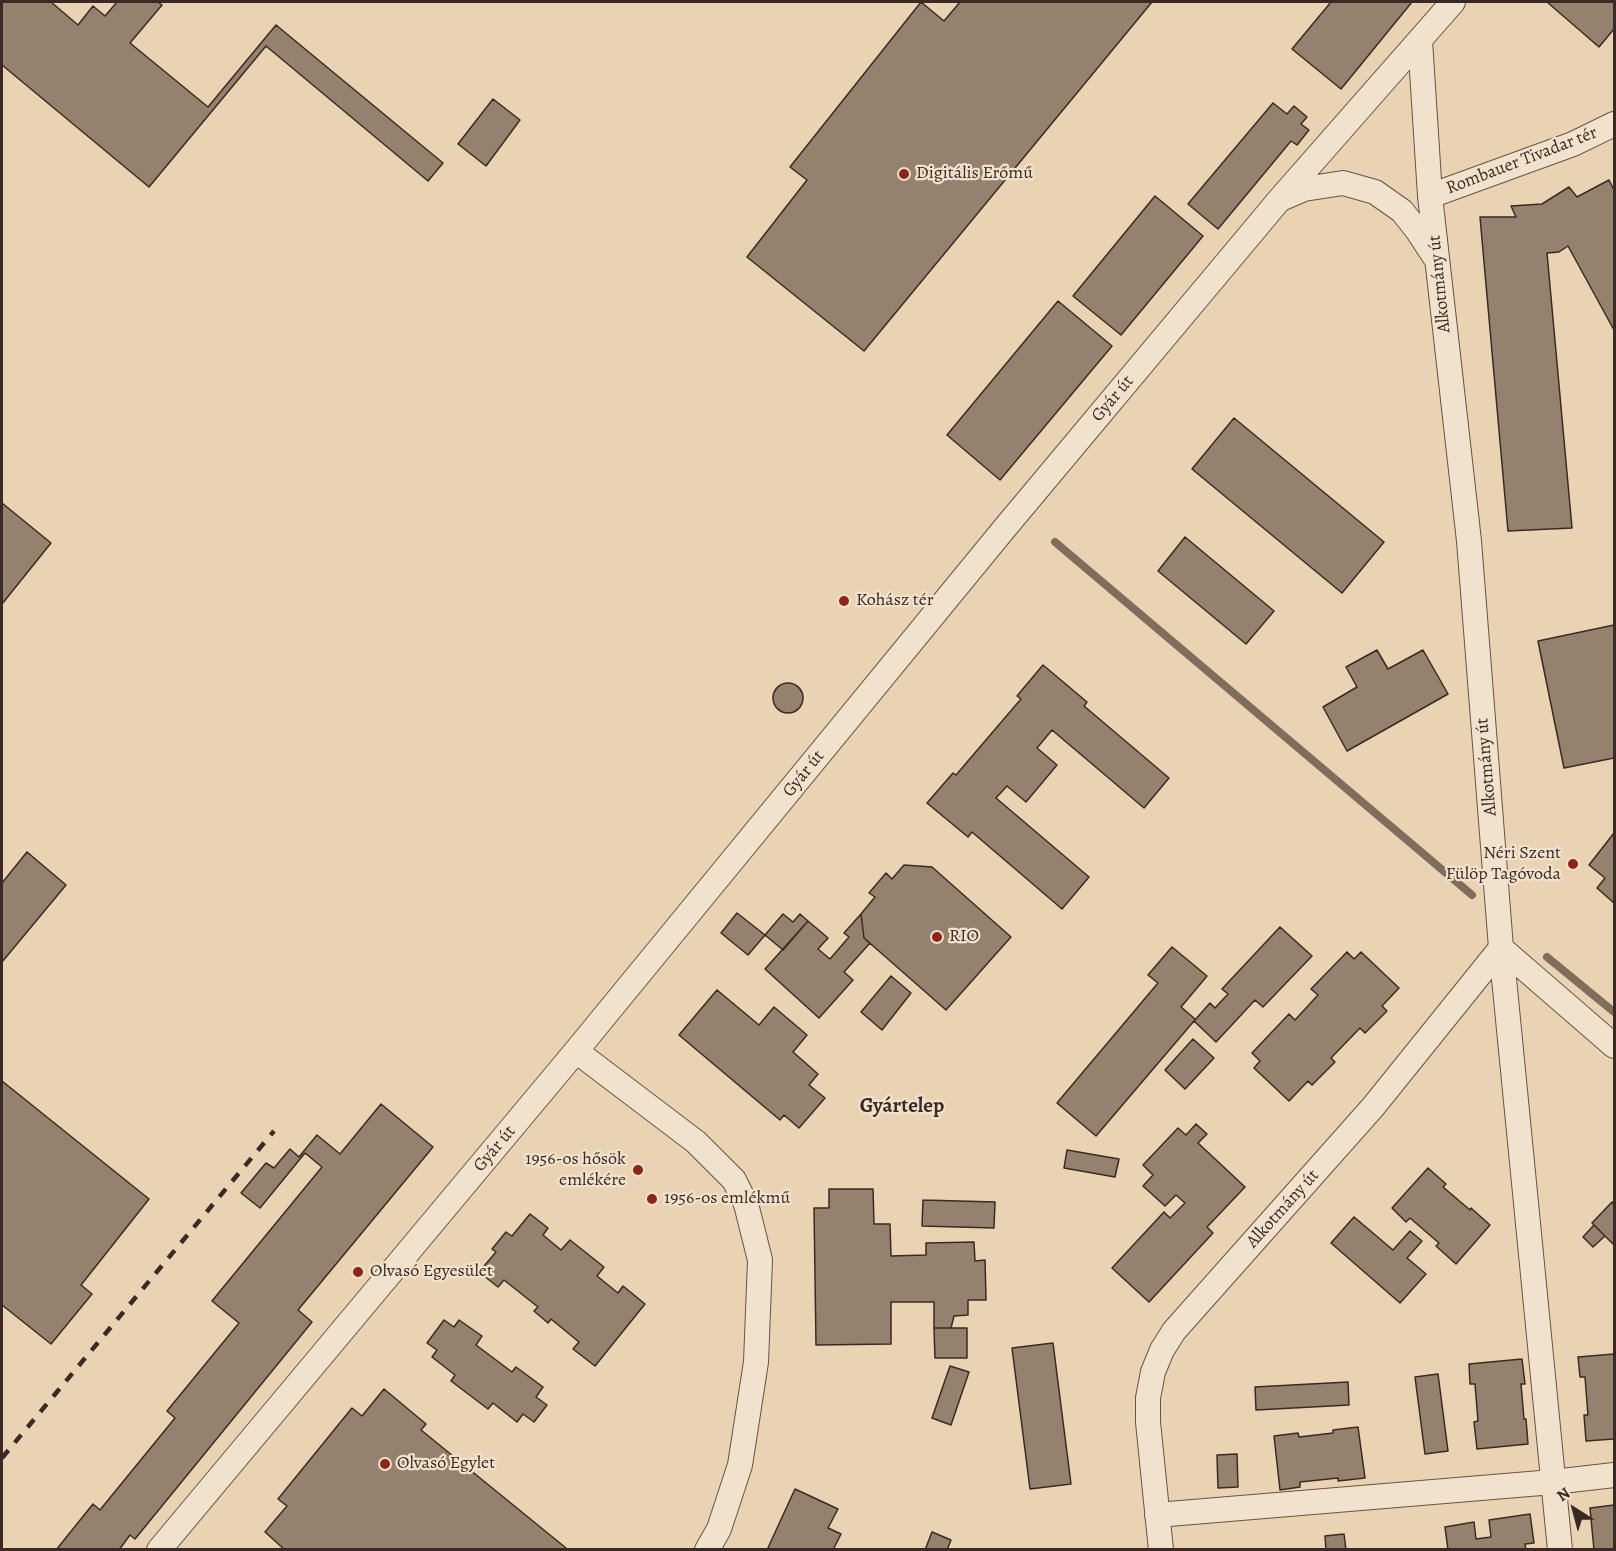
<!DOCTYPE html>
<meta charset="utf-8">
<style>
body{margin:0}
#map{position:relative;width:1616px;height:1551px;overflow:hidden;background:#e9d3b3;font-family:Alegreya,serif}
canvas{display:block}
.frame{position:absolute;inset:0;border:3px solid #3b2a23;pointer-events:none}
.north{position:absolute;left:1544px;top:1479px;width:60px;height:60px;-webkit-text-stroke:4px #f1e2ce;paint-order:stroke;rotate:324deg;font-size:16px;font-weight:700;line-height:24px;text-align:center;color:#3b2a23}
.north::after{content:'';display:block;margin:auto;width:21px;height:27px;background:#3b2a23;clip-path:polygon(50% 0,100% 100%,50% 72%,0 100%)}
</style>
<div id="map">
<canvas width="1616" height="1551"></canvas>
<div class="frame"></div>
<div class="north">N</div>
</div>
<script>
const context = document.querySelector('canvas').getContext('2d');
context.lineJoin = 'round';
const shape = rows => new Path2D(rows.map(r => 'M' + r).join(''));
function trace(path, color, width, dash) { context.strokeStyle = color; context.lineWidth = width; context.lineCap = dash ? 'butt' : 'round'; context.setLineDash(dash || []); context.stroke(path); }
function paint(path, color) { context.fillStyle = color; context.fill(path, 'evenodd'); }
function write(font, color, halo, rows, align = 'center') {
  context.font = font + ' Alegreya,serif'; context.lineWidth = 4.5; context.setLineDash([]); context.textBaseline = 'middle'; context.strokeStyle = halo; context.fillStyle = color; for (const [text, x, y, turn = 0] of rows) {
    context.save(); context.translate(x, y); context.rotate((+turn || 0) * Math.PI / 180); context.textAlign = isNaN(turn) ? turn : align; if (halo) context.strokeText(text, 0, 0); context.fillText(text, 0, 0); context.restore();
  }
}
trace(shape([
 [1055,542,1472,895],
 [1547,957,1614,1012]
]), '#806d5c', 8);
const building = shape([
 [2,2,51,2,78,25,93,6,105,16,117,2,158,2,162,5,130,43,208,107,276,25,443,163,428,181,266,46,149,187,2,65,2,2],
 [921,2,944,21,960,2,1152,2,864,351,747,257,807,180,790,167,921,2],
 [1331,2,1412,2,1341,89,1292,49,1331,2],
 [1547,2,1614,2,1614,29,1599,47,1547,2],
 [493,99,520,120,486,166,458,144,493,99],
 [1273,103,1287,114,1294,106,1307,117,1301,124,1309,130,1297,145,1291,141,1218,229,1188,204,1273,103],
 [1609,180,1614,190,1614,330,1568,246,1559,252,1547,253,1572,528,1508,531,1480,217,1516,217,1511,206,1542,204,1569,187,1577,197,1609,180],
 [1155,196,1203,236,1121,335,1073,296,1155,196],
 [1058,301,1112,346,1000,480,947,435,1058,301],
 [1234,418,1384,542,1342,593,1192,469,1234,418],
 [2,503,51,543,2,604,2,503],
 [1185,537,1274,611,1246,644,1158,571,1185,537],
 [1614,625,1614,758,1564,768,1538,641,1614,625],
 [1377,650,1388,669,1423,650,1448,694,1347,751,1323,707,1357,687,1346,667,1377,650],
 [1043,665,1087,702,1084,706,1169,778,1144,808,1052,730,1037,748,1057,765,1026,802,1007,786,996,798,1089,877,1062,909,972,832,968,837,927,803,953,773,956,775,1021,699,1017,696,1043,665],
 '773 698a15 15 0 1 1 30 0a15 15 0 1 1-30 0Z',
 [1614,833,1614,903,1597,888,1605,878,1589,865,1614,833],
 [27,852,66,885,2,962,2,883,27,852],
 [904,865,932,867,1011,937,946,1010,864,938,861,914,875,897,869,893,886,873,892,879,904,865],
 [737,913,765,935,748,955,721,933,737,913],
 [783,914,793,922,800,914,808,921,783,950,765,935,783,914],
 [861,914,864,938,870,943,844,972,853,980,819,1018,765,969,808,921,828,938,818,949,830,959,849,937,844,933,861,914],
 [1280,927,1312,956,1263,1007,1255,1000,1216,1042,1194,1021,1210,1003,1215,1008,1228,994,1222,989,1280,927],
 [1172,947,1207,976,1181,1007,1195,1019,1194,1021,1096,1136,1057,1103,1158,983,1148,975,1172,947],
 [1347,952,1354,959,1361,952,1399,988,1382,1006,1387,1011,1365,1033,1360,1028,1331,1058,1335,1062,1312,1085,1308,1081,1289,1101,1254,1068,1260,1061,1252,1053,1289,1014,1295,1020,1318,995,1311,989,1347,952],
 [891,976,911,993,882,1030,861,1012,891,976],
 [717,990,759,1025,774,1007,807,1035,793,1052,818,1074,809,1085,825,1098,799,1128,784,1115,780,1120,679,1035,717,990],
 [1193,1039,1214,1058,1185,1089,1165,1070,1193,1039],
 [2,1081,149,1199,81,1285,92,1294,51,1344,2,1305,2,1081],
 [381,1104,433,1147,298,1310,312,1322,135,1539,130,1535,119,1550,56,1550,93,1504,100,1510,175,1418,167,1411,239,1323,212,1301,322,1167,305,1153,260,1208,241,1193,266,1163,274,1168,290,1149,299,1157,317,1135,340,1154,381,1104],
 [1196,1124,1207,1134,1198,1143,1245,1187,1207,1227,1213,1233,1149,1302,1112,1268,1164,1212,1170,1218,1185,1203,1176,1195,1165,1206,1143,1186,1153,1175,1143,1165,1178,1128,1186,1135,1196,1124],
 [1067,1150,1119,1159,1115,1177,1064,1168,1067,1150],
 [1428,1168,1446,1184,1443,1187,1470,1210,1471,1208,1490,1225,1456,1264,1436,1246,1439,1243,1410,1218,1406,1222,1392,1208,1428,1168],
 [829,1189,873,1189,874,1224,890,1224,891,1256,926,1255,926,1243,974,1242,975,1261,985,1260,986,1300,968,1300,968,1315,954,1316,951,1328,934,1328,934,1302,891,1302,891,1344,816,1345,814,1208,829,1208,829,1189],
 [923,1200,995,1202,994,1228,922,1226,923,1200],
 [1612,1202,1614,1205,1614,1245,1592,1223,1612,1202],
 [530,1214,548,1228,543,1235,561,1250,570,1240,604,1267,597,1276,618,1293,623,1286,645,1304,595,1366,573,1349,579,1342,551,1319,548,1323,534,1311,538,1307,504,1280,498,1287,479,1272,496,1252,492,1249,506,1232,512,1236,530,1214],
 [1354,1217,1393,1250,1410,1231,1422,1241,1407,1258,1426,1274,1400,1303,1331,1243,1354,1217],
 [1594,1225,1605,1236,1593,1247,1583,1237,1594,1225],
 [444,1320,454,1327,459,1320,482,1336,476,1345,512,1372,516,1367,543,1387,536,1397,547,1405,534,1422,523,1414,517,1422,493,1403,488,1409,451,1381,455,1375,432,1357,437,1350,427,1343,444,1320],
 [934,1328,967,1328,967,1358,935,1358,934,1328],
 [1053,1343,1071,1484,1030,1489,1012,1348,1053,1343],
 [1614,1354,1614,1439,1586,1441,1584,1415,1588,1415,1585,1377,1580,1377,1578,1357,1614,1354],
 [1522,1359,1525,1384,1521,1384,1524,1419,1526,1419,1528,1444,1477,1449,1474,1422,1478,1421,1475,1384,1470,1384,1469,1364,1522,1359],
 [950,1366,969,1372,951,1425,932,1418,950,1366],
 [1438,1374,1448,1451,1425,1454,1415,1377,1438,1374],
 [1348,1382,1349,1405,1256,1410,1255,1387,1348,1382],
 [384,1389,426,1424,421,1430,566,1548,564,1550,285,1550,265,1532,287,1506,278,1499,352,1408,362,1416,384,1389],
 [1358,1427,1365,1478,1338,1481,1338,1478,1300,1482,1300,1487,1280,1490,1274,1436,1298,1433,1299,1437,1333,1433,1333,1430,1358,1427],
 [1237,1454,1238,1487,1218,1488,1217,1455,1237,1454],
 [795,1489,838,1509,828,1528,841,1534,833,1550,767,1550,795,1489],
 [1614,1505,1614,1550,1594,1550,1590,1508,1614,1505],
 [1530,1514,1534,1543,1525,1544,1526,1550,1448,1550,1445,1527,1474,1522,1476,1539,1491,1537,1489,1520,1530,1514],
 [932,1532,951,1540,947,1550,925,1550,932,1532],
 [1344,1534,1346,1550,1326,1550,1325,1536,1344,1534]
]);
paint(building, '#95826e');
trace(building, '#3b2a23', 1.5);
const street = shape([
 [1430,196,1573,144,1614,124],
 [1283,198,1304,189,1343,183,1375,192,1402,211,1417,230,1434,256],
 [1501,948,1560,1550],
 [1501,948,1614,1046],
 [576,1051,696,1142,734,1180,746,1204,760,1260,756,1362,740,1465,719,1529,707,1550],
 [1157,1515,1553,1482,1614,1475],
 [159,1550,576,1051,1004,529,1280,199,1453,2],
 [1161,1550,1148,1422,1148,1398,1153,1372,1162,1350,1174,1331,1373,1107,1501,948,1469,541,1430,196,1420,40]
]);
trace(street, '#665447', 26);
trace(street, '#f1e2ce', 24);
trace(shape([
 [2,1458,274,1131]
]), '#3b2a23', 4.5, [10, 10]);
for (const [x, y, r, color] of [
 [904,174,6,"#8f2418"],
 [844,601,6,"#8f2418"],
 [1573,864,6,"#8f2418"],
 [937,937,6,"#8f2418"],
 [638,1170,6,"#8f2418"],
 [652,1199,6,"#8f2418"],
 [358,1272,6,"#8f2418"],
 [385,1464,6,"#8f2418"]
]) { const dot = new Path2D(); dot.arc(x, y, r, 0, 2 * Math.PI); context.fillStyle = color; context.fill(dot); trace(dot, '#f1e2ce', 2); }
write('18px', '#3b2a23', '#f1e2ce', [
 ["Rombauer Tivadar tér",1522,161,-21],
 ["Alkotmány út",1440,284,-96],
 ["Gyár út",1113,399,-50],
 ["Alkotmány út",1487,767,-95],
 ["Gyár út",804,774,-51],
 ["Gyár út",495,1149,-50],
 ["Alkotmány út",1283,1209,-48]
]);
write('18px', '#3b2a23', '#f1e2ce', [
 ["Digitális Erőmű",916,174],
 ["Kohász tér",856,601],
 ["Néri Szent",1561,854,"right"],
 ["Fülöp Tagóvoda",1561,875,"right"],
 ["RIO",949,937],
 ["1956-os hősök",626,1160,"right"],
 ["emlékére",626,1181,"right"],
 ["1956-os emlékmű",664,1199],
 ["Olvasó Egyesület",370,1272],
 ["Olvasó Egylet",397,1464]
], 'left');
write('bold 21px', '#3b2a23', '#f1e2ce', [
 ["Gyártelep",902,1107]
]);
</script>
